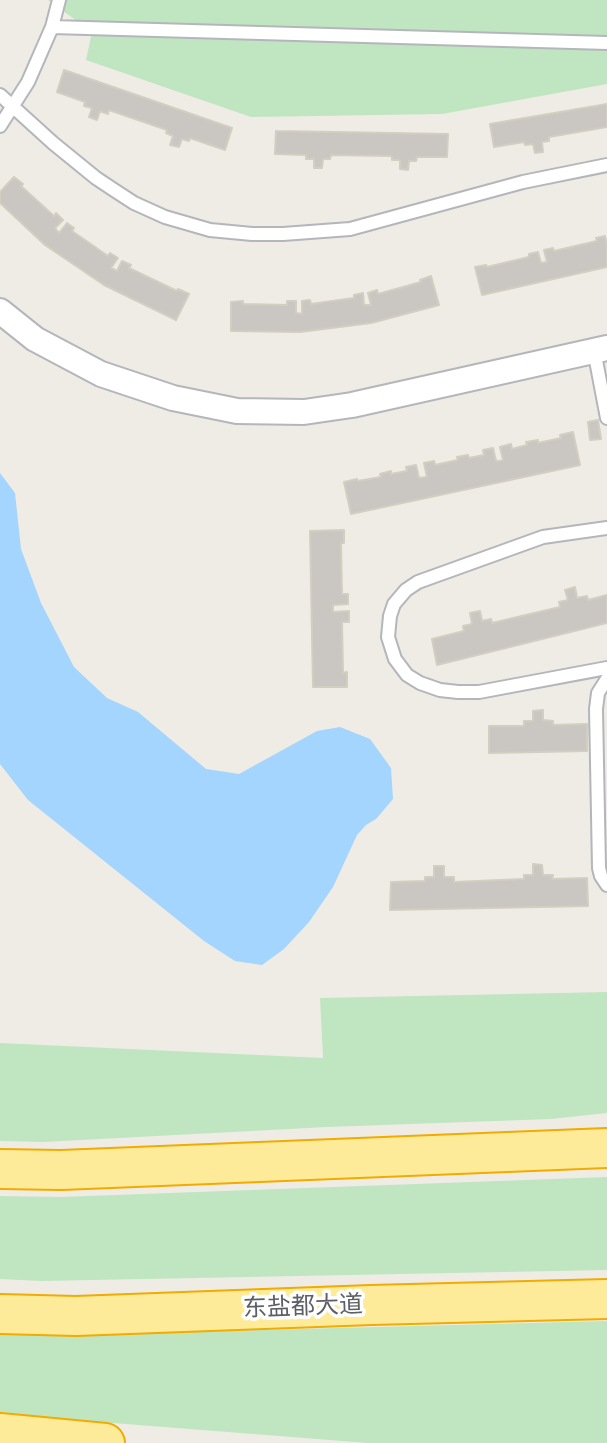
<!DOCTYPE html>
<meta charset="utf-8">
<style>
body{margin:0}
canvas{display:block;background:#eeece4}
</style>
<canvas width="607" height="1443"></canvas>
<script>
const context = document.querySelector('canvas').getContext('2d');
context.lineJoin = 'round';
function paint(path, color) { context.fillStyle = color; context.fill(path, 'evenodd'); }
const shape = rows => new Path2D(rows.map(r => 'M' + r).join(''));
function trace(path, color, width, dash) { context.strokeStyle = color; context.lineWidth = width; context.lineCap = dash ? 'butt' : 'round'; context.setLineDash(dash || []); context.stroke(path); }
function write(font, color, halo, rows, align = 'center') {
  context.font = font + ' "IBM Plex Sans","Noto Sans SC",sans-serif'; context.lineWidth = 7; context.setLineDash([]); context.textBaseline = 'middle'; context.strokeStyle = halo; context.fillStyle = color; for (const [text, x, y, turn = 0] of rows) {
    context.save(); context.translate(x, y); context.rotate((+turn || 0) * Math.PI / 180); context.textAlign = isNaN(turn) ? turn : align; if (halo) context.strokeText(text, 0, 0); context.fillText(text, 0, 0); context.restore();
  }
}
paint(shape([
 [48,0,607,0,607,84,442,114,251,117,86,60,92,32],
 [607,992,607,1113,551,1119,327,1127,43,1142,0,1141,0,1043,323,1058,320,998],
 [607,1177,607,1270,41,1281,0,1279,0,1196,60,1197],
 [607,1321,607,1443,368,1443,62,1419,0,1412,0,1335,70,1335]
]), '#c0e6c1');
paint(shape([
 [0,473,15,493,21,549,41,603,74,667,107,698,138,712,206,769,239,774,317,731,340,727,370,739,391,768,393,799,376,819,366,825,357,835,333,887,309,922,284,949,262,965,235,961,204,941,28,800,0,764]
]), '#a3d5ff');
const building = shape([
 [64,70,232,128,225,150,190,138,189,141,182,139,179,147,170,145,173,136,166,133,167,130,109,110,108,114,100,111,97,120,89,117,92,108,84,106,85,102,57,92,64,70],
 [607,104,607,127,549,137,549,141,542,142,543,152,535,153,533,144,525,145,524,142,494,147,490,124,607,104],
 [276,131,448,134,447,157,417,157,416,161,409,161,408,170,400,169,400,160,392,160,392,156,331,155,330,159,323,159,322,168,314,168,314,159,306,159,306,155,275,154,276,131],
 [14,177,23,184,21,186,54,216,56,213,63,220,55,228,59,233,67,223,74,228,72,231,108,256,110,253,118,258,111,268,117,271,122,261,131,265,129,268,177,291,178,289,189,294,176,320,104,285,45,245,0,203,0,192,14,177],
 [605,236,607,245,607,267,482,295,475,267,486,265,487,267,529,257,529,254,538,252,541,263,547,262,544,250,553,248,554,251,597,241,596,238,605,236],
 [431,276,439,305,371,323,300,332,231,331,231,302,243,301,243,304,287,305,287,301,296,301,296,313,302,314,302,301,310,300,311,304,354,298,354,295,363,293,364,305,371,305,368,293,377,290,378,294,421,282,420,280,431,276],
 [598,420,601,439,590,440,588,422,598,420],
 [573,432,580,465,351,514,344,482,357,479,358,481,381,477,380,474,391,471,391,474,407,471,406,467,416,465,419,478,427,477,424,463,434,461,435,465,458,460,457,457,468,455,469,458,484,455,483,450,493,448,496,461,500,461,503,460,500,447,511,444,512,449,527,445,526,442,538,440,538,443,561,438,560,435,573,432],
 [344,530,344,543,341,543,342,594,348,594,348,604,333,605,333,612,349,611,349,622,342,622,343,673,347,672,347,687,313,687,310,531,344,530],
 [575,587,577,598,587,596,588,600,607,595,607,623,437,665,432,639,464,631,463,626,472,624,470,613,480,611,482,621,491,619,492,623,560,607,559,602,568,600,565,590,575,587],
 [543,710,543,720,553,721,553,725,587,724,587,751,489,753,489,726,524,726,524,721,533,721,533,711,543,710],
 [533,864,542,865,543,875,553,875,552,879,587,878,588,906,390,910,391,882,425,881,425,877,434,877,434,866,444,866,444,877,454,877,454,882,524,879,524,875,533,875,533,864]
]);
paint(building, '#cac6c1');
trace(building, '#d3cec2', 2);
const service = shape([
 [52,27,607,43],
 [0,95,53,143,96,178,114,190,134,203,165,217,210,230,252,234,283,234,350,229,523,182,607,165],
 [0,126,28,82,52,27,59,0],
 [594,350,607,418],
 [607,528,543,537,418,582,406,590,394,604,390,616,388,637,395,659,407,675,420,683,440,690,458,692,479,692,607,668],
 [607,679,598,693,596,709,599,868,601,876,607,885]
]);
const minor = shape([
 [0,311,35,339,101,374,173,398,237,411,304,412,352,405,607,348]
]);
const trunk = shape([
 [0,1169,61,1170,607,1148],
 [0,1314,76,1316,371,1305,607,1299],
 [0,1433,105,1443]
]);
trace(service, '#b4b6bb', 16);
trace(minor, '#b4b6bb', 28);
trace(trunk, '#f2ab00', 42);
trace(service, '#fff', 12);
trace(minor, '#fff', 24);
trace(trunk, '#feeb9a', 38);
write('24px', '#5c5f64', '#fff', [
 ["东盐都大道",303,1307,-2]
]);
</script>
